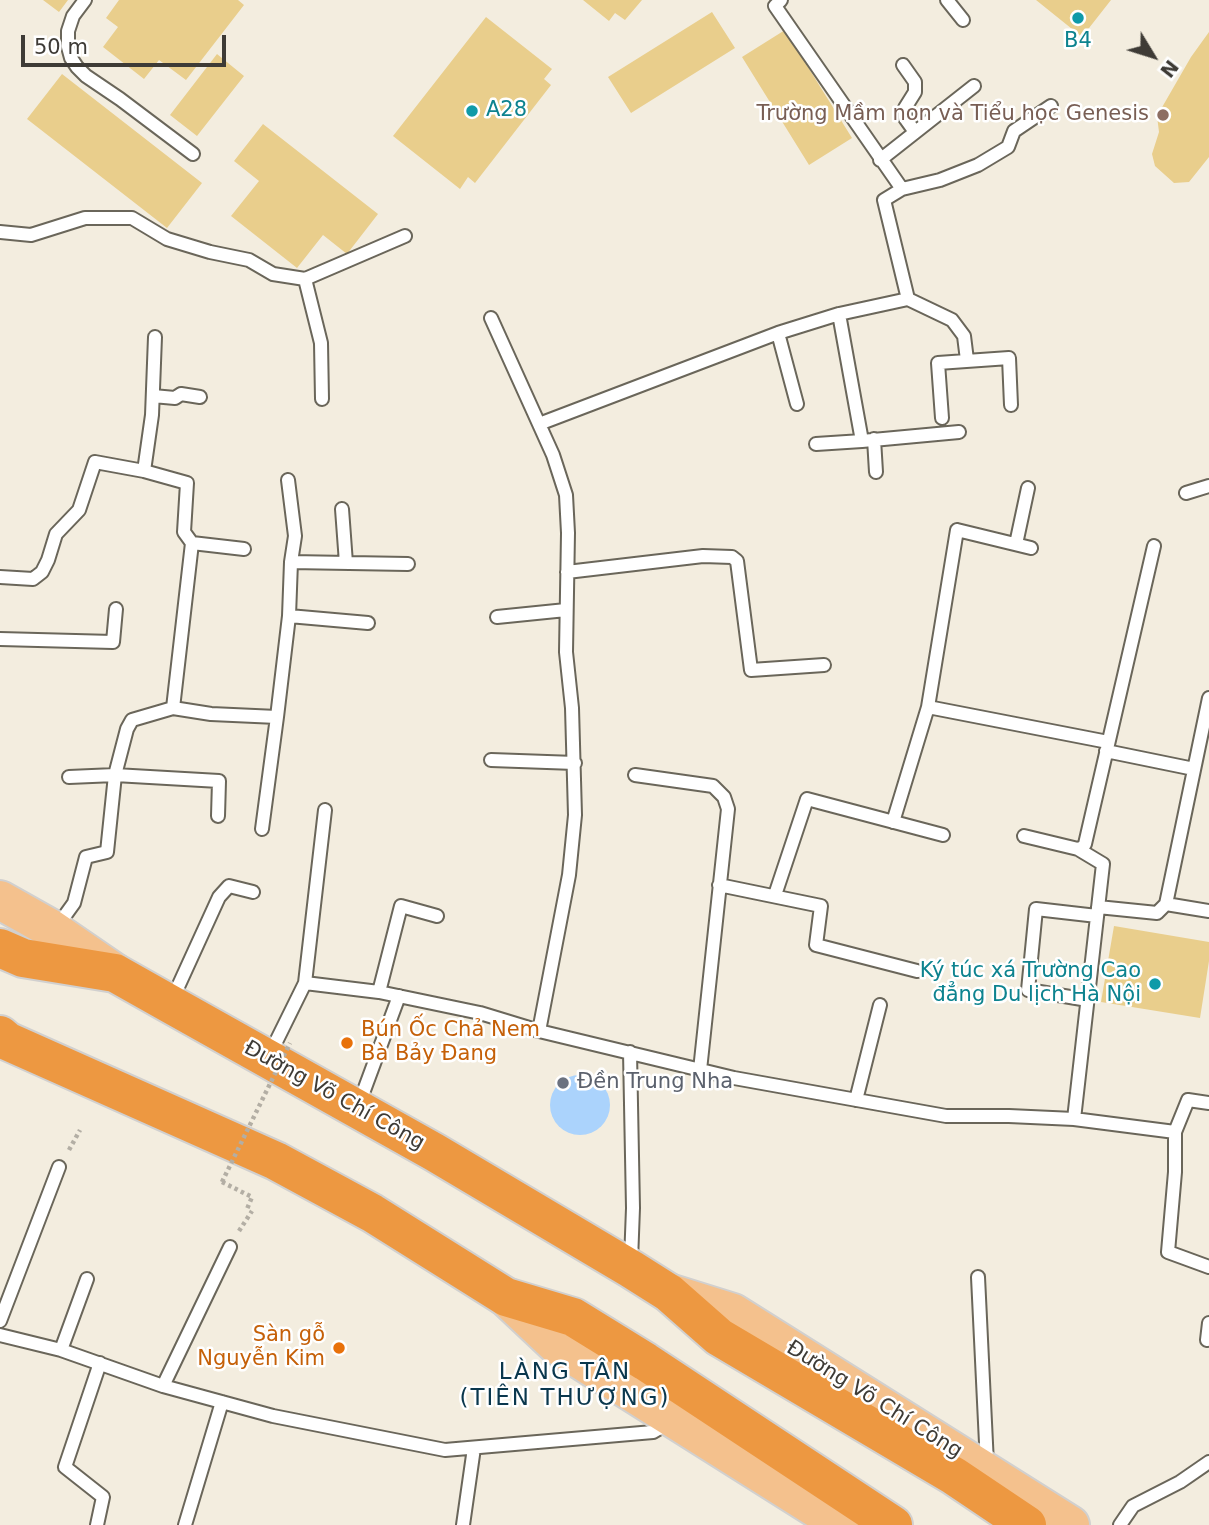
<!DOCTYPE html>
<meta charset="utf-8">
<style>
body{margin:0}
#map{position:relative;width:1209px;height:1525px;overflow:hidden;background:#f3eddf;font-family:"DejaVu Sans",sans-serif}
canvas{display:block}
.north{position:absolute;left:1118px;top:21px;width:70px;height:70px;-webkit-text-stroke:5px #fff;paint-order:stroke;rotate:128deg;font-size:19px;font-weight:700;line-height:28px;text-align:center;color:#3e3b36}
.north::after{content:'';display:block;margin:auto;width:24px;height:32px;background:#3e3b36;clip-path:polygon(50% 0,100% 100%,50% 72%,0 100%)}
.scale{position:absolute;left:21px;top:35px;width:205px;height:32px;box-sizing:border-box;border:4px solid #3e3b36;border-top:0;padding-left:9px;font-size:21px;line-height:24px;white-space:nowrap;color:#3e3b36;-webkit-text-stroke:5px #fff;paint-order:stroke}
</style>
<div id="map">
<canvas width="1209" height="1525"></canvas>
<div class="north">N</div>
<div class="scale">50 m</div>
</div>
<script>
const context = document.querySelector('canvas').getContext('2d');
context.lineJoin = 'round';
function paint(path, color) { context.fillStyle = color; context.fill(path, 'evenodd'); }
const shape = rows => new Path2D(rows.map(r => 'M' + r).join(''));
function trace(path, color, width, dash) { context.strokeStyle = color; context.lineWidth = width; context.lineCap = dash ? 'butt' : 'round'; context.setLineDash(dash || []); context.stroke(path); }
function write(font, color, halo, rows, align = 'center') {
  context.font = font + ' "DejaVu Sans",sans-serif'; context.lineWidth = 5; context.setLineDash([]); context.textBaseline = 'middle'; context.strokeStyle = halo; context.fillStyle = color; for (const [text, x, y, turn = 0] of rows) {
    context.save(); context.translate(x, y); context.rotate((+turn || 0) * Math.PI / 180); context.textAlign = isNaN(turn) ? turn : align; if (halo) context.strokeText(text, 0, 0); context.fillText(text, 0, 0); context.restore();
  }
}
paint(shape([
 '550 1105a30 30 0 1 1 60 0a30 30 0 1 1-60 0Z'
]), '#abd3fc');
paint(shape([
 [43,0,68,0,59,12],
 [119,0,238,0,244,5,186,80,159,60,144,79,103,47,118,27,106,18],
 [583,0,642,0,625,20,615,13,609,21],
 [1036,0,1111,0,1082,37],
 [712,12,735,48,631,113,608,77],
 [486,17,552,69,544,79,551,85,475,183,468,177,460,189,393,136],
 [785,30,852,138,809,165,742,57],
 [1209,32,1209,157,1189,182,1174,183,1155,166,1152,154,1159,132,1157,116,1191,57],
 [217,54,244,76,197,136,170,115],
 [62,74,202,183,167,228,27,119],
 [263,124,378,214,347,254,323,235,297,268,231,216,259,181,234,161],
 [1114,926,1209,942,1209,961,1200,1018,1101,1002]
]), '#e9ce8c');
const lane = shape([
 [85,0,73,16,68,31,68,47,71,58,77,67,86,76,120,99,193,154],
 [781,0,775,6,902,189],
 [947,0,963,20],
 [903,65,915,82,915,92,905,108,905,118,915,132],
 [880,160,974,86],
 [0,232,31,235,85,218,132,218,167,239,210,252,249,260,273,274,305,279,405,236],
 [305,279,321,343,322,399],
 [908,299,952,320,964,336,967,360],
 [839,314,862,441,959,432],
 [491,318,553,455,566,495,568,533,566,652,572,708,575,815,569,875,539,1031],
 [778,333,797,404],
 [153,396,175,398,181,394,200,397],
 [942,418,938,363,1009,358,1011,405],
 [539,424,778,333,839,314,908,299,884,200,902,189,940,180,978,165,1008,147,1014,131,1051,106],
 [874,439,876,472],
 [816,444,862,441],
 [144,471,152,415,155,337],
 [288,480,295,536,291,562],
 [1186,493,1209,486],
 [342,509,346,563],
 [192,543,244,549],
 [1016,544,1028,488],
 [567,572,703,556,732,557,737,561,751,670,824,665],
 [0,577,33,579,42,572,48,560,56,534,79,510,95,462,144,471,187,483,184,532,192,543],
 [289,616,368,623],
 [497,617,566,610],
 [0,639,113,642,116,609],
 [928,707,957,530,1031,548],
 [173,708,192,543],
 [1106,751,1194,769],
 [491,760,575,763],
 [635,775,713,786,724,797,728,809,700,1070],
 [69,777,115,775,219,781,218,816],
 [893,822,928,707,1108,742],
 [262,829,277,717],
 [1024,836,1078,849,1083,847,1085,844,1154,546],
 [719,885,821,906,816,945,917,971],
 [775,895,807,799,943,835],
 [1166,904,1209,698],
 [1098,907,1157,913,1166,904,1209,911],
 [56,928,74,903,86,857,107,852,115,775,127,729,132,720,173,708,211,714,277,717,289,616,291,562,408,564],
 [305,983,325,810],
 [379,992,401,906,437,916],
 [172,1000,219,897,229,886,253,892],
 [1088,1000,1028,990,1036,909,1097,916],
 [630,1052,633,1208,631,1261],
 [269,1056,305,983,379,992,480,1013,539,1031,734,1078,946,1116,1009,1116,1074,1119,1175,1132,1175,1172,1168,1252,1209,1267],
 [856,1100,880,1005],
 [359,1104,399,996],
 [1074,1119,1103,864,1078,849],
 [1175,1132,1188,1100,1209,1103],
 [978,1277,987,1464],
 [0,1321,59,1167],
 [0,1335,61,1350,163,1386,273,1416,445,1450,653,1432,670,1422],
 [1207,1340,1209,1323],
 [61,1350,87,1279],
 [163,1386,230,1247],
 [97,1525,103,1497,65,1467,100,1363],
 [185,1525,222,1402],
 [463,1525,474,1448],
 [1120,1525,1133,1506,1180,1482,1209,1462]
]);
const primary = shape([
 [0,900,48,927,115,973],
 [669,1293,733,1313,1070,1525],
 [506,1297,557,1345,843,1525]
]);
const highway = shape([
 [0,948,23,958,115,973,170,1004,434,1152,631,1269,669,1293,719,1337,954,1476,1027,1525],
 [0,1035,7,1041,276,1161,372,1213,506,1297,573,1317,646,1362,893,1525]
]);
trace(lane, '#6a665a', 16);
trace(primary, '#d1d0cf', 42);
trace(highway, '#d1d0cf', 42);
trace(shape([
 [69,1150,80,1130],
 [222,1182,252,1197,247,1209],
 [239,1231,252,1211]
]), '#b3aea4', 4.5, [3.5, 3.5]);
trace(lane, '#fff', 12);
trace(primary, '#f4c18d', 38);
trace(highway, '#ed9841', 38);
trace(shape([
 [222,1182,290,1043]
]), '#b3aea4', 4.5, [3.5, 3.5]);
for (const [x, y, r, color] of [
 [1078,18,7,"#0f9aa8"],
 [472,111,7,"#0f9aa8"],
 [1163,115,7,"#8d6e63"],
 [1155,984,7,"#0f9aa8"],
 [347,1043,7,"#e8710a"],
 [563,1083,7,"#6b7280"],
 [339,1348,7,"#e8710a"]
]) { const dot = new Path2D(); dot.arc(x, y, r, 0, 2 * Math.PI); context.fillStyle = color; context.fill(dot); trace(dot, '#fff', 2.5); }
write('21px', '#0d838f', '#fff', [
 ["B4",1078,42],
 ["A28",486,111,"left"],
 ["Ký túc xá Trường Cao",1141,972,"right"],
 ["đẳng Du lịch Hà Nội",1141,996,"right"]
]);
write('21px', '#785e54', '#fff', [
 ["Trường Mầm non và Tiểu học Genesis",1149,115]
], 'right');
write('21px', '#c56008', '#fff', [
 ["Bún Ốc Chả Nem",361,1031],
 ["Bà Bảy Đang",361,1055],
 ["Sàn gỗ",325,1336,"right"],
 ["Nguyễn Kim",325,1360,"right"]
], 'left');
write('21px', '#5b616d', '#fff', [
 ["Đền Trung Nha",577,1083]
], 'left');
write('21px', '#3e3b36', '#fff', [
 ["Đường Võ Chí Công",334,1096,29],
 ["Đường Võ Chí Công",874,1400,32]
]);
context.letterSpacing = '2px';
write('23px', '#0a374d', '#fff', [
 ["LÀNG TÂN",565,1373],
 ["(TIÊN THƯỢNG)",565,1399]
]);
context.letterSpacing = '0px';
</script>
